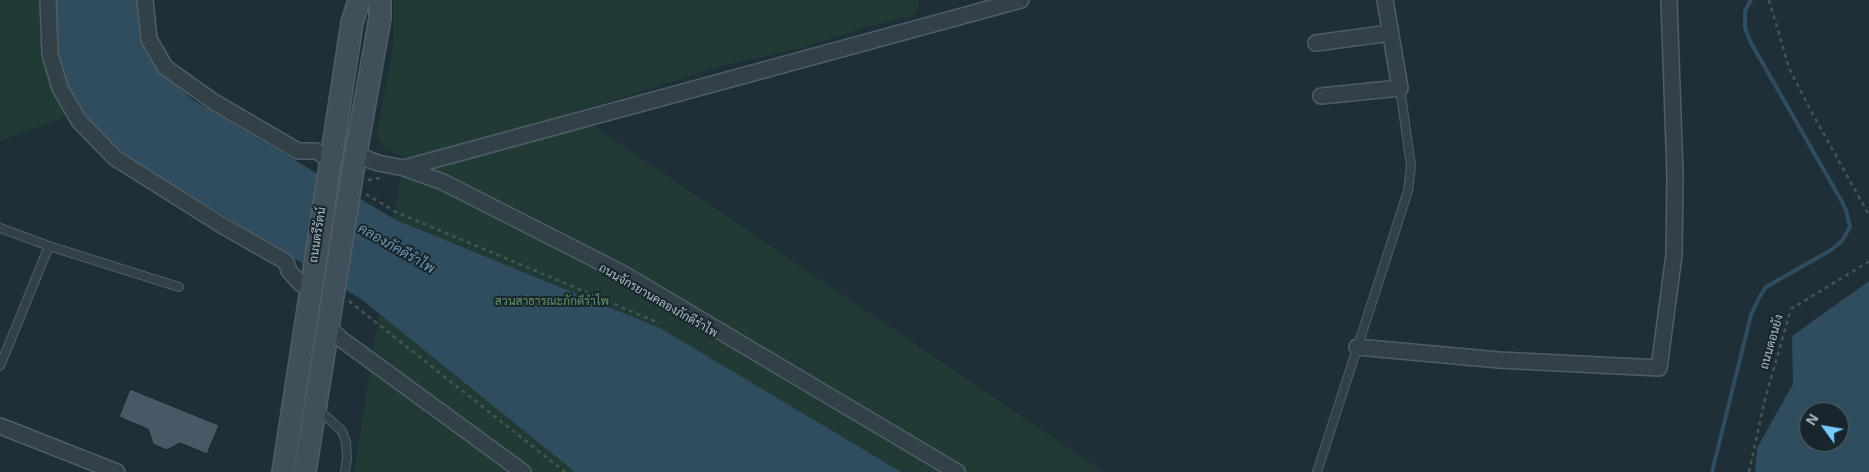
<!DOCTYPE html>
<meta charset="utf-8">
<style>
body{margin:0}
#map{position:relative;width:1869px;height:472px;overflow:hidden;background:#1e2f37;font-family:Arial,sans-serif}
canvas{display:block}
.north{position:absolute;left:1799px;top:402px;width:50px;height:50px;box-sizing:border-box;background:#18252c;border:1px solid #536169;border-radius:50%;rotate:302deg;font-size:14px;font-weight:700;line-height:20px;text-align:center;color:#acbbc5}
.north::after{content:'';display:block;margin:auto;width:18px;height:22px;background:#78cbfd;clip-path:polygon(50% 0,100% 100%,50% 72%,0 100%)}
</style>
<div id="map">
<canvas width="1869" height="472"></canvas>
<div class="north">N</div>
</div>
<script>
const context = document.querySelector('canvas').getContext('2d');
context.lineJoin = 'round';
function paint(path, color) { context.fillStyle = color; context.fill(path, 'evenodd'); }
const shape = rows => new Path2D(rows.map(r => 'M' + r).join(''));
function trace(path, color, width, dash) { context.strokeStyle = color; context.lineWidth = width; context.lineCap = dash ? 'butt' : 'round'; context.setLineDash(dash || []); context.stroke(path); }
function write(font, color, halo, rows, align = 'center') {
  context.font = font + ' Arial,Sarabun,sans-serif'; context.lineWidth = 4; context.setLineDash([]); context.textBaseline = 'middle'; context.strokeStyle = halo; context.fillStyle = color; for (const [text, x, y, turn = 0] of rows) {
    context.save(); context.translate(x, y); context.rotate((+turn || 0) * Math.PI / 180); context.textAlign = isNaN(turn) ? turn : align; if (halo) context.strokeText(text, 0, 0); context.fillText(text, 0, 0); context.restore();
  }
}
paint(shape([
 [0,0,40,0,41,43,56,96,75,113,0,141],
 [394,0,918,0,918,9,912,16,867,27,802,48,717,67,625,97,573,112,1104,472,354,472,404,156,400,156,384,148,376,137,394,41]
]), '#213a36');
paint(shape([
 [52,0,139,0,139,12,147,51,164,75,193,100,396,220,660,328,901,472,575,472,361,299,108,145,81,109,57,68],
 [1869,281,1869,472,1755,472,1757,448,1793,384,1792,336],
 [1809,412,1839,412,1839,442,1809,442]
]), '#2f4d5e');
trace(shape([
 [1712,472,1751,315,1759,298,1766,287,1831,250,1842,241,1850,227,1846,210,1841,200,1751,43,1745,28,1745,11,1751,0]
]), '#2f4d5e', 4);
const building = shape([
 [130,389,219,425,207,454,180,443,167,450,153,444,148,429,119,417,130,389]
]);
paint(building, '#465964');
trace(building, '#19272e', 1);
const lane = shape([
 [0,228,49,246,0,366],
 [49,246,179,287],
 [319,410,342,431,346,442,347,458,345,472],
 [1317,472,1408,191,1411,166,1400,88]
]);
const street = shape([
 [48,0,50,54,60,88,79,121,115,158,223,226,281,259,286,262,289,271,301,284,310,286],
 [145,0,149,39,165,67,214,102,298,151,316,151,330,160],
 [1316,43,1390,33],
 [1321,96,1400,88,1385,0],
 [357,155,378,163,404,168,1021,0],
 [404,168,443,182,622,273,957,472],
 [328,327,341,339,523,472],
 [1357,347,1499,360,1659,368,1674,255,1675,175,1669,0],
 [0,426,117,472]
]);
const secondary = shape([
 [283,472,352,23,359,0],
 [305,472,352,176,380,18,380,0]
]);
trace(lane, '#4f5e66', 10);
trace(street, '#4f5e66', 18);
trace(secondary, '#4f5e66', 24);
trace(shape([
 [1769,0,1789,68,1811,111,1869,215],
 [368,180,380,178],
 [366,194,396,212,659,323],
 [349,301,565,472],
 [1749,472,1765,399,1791,309,1868,262,1869,257]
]), '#405754', 2.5, [4, 4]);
trace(lane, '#324048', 8);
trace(street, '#324048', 15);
trace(secondary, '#3f505b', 21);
write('12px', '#acbbc5', '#18252c', [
 ["ถนนตรีรัตน์",318,235,-81],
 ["ถนนจักรยานคลองภักดีรำไพ",658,301,30],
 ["ถนนดอนยัง",1772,342,-74]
]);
write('12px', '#639662', '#18252c', [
 ["สวนสาธารณะภักดีรำไพ",552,302]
]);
write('italic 14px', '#6a95aa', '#18252c', [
 ["คลองภัคดีรำไพ",396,249,30]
]);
</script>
